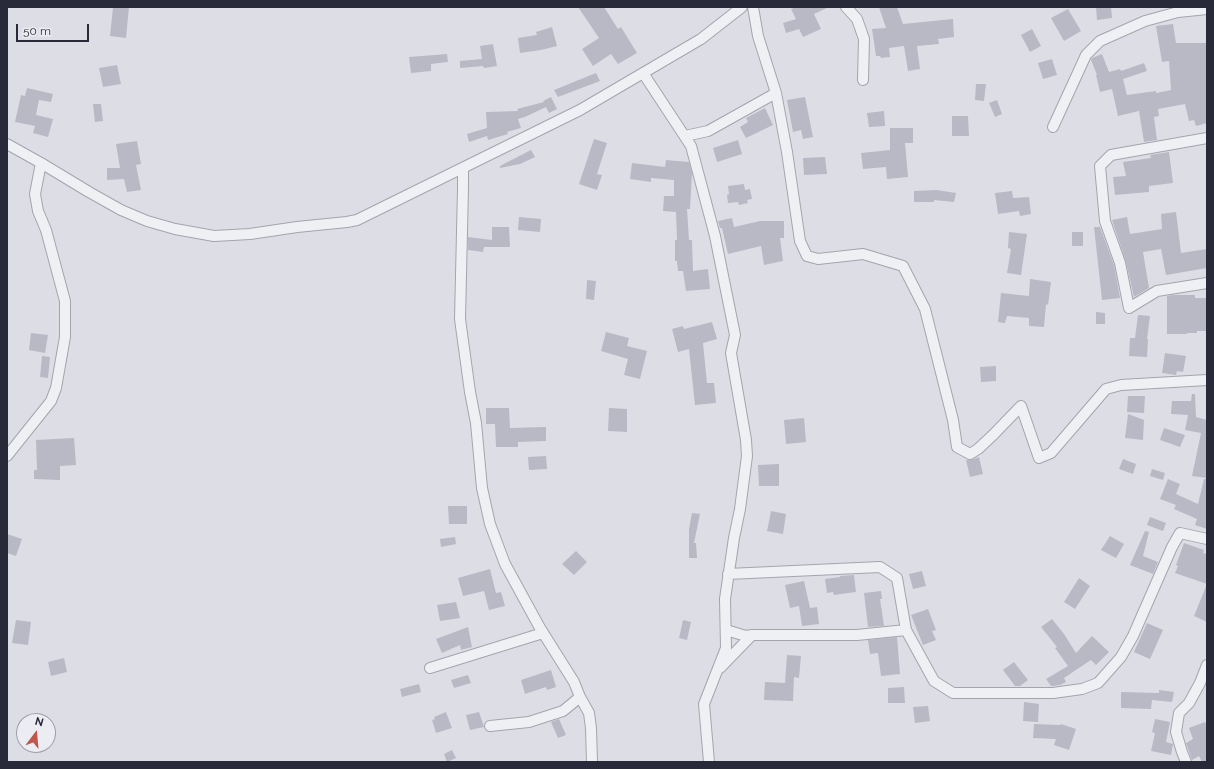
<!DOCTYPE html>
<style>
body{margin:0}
#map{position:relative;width:1214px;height:769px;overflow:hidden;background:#dddee5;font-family:Raleway,sans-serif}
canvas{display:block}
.frame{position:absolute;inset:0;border:8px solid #282a3a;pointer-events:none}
.north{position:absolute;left:16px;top:713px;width:40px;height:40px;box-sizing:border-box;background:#ecedf3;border:1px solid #9e9fa9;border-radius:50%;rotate:16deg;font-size:11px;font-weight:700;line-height:16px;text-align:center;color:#282a3a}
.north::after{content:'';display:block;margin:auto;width:14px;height:18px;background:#bf574d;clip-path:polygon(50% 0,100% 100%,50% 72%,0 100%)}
.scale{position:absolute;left:16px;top:24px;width:73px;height:18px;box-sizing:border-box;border:2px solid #282a3a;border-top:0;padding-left:5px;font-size:12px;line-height:14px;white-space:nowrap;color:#282a3a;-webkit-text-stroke:3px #ecedf3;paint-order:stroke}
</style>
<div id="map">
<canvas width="1214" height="769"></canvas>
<div class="frame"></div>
<div class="north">N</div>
<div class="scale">50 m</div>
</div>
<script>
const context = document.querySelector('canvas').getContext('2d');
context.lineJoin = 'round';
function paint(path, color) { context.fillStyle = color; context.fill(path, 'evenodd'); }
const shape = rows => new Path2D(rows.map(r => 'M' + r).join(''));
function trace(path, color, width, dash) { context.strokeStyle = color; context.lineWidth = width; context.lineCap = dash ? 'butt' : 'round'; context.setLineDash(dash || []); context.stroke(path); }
paint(shape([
 [113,7,129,7,126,38,110,36],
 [578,7,604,7,618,29,621,27,637,53,618,64,611,54,593,66,582,49,599,38],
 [796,7,829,7,814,14,821,29,803,37,799,29,786,33,783,23,796,19,791,9],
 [879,7,897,7,903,24,953,19,954,37,938,39,939,44,917,46,920,69,908,71,904,46,889,48,890,57,881,58,880,56,876,56,872,29,886,28],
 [1096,7,1111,7,1112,18,1097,20],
 [1068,9,1081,31,1064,41,1051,18],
 [1173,24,1176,43,1207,43,1207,123,1196,126,1194,120,1189,121,1185,104,1158,109,1159,116,1154,117,1157,140,1144,142,1139,111,1118,116,1112,89,1100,92,1096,75,1097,75,1091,60,1092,58,1102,54,1109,72,1120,69,1121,71,1144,63,1147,71,1123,79,1127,95,1156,91,1156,93,1171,90,1169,61,1162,62,1156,26],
 [552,27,557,46,541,50,520,53,518,38,537,35,536,32],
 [1032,29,1041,46,1030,52,1021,35],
 [493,44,497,66,484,68,483,66,460,68,460,61,482,59,480,46],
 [447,54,448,62,431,64,431,71,411,73,409,57],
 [1052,59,1057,75,1043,79,1038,63],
 [117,65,121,84,103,87,99,68],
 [596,73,600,81,558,97,554,90],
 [976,84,986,84,984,101,975,100],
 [27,88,53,94,51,102,39,100,36,115,53,119,48,137,33,133,35,126,15,122,21,95,25,96],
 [551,97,557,109,549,113,546,107,525,117,518,119,521,128,507,132,508,134,488,140,487,136,469,142,467,134,487,128,486,112,518,111,517,109,544,102,543,101],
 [805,97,813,137,803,139,801,130,793,132,787,100],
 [997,100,1002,114,995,117,989,103],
 [93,104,101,104,103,121,95,122],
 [765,108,773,125,746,138,740,127,748,122,746,118],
 [884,111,885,126,869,127,867,113],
 [952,116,968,116,969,136,952,136],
 [890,128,913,128,913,143,905,143,908,177,887,179,886,167,863,169,861,153,890,150],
 [594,139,607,143,597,174,602,175,597,190,579,184],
 [738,140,742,154,717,162,713,148],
 [137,141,141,164,136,165,141,190,127,192,124,179,107,180,107,168,120,168,116,144],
 [531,150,535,157,520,164,500,168,500,166],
 [1169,152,1173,183,1149,186,1149,192,1115,195,1113,177,1126,176,1123,162,1151,158,1150,155],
 [825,157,827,174,804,175,803,158],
 [666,160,689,162,692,173,690,209,687,209,689,240,692,240,693,271,708,269,710,289,686,291,683,271,678,271,677,261,675,261,675,240,677,240,676,212,663,211,664,196,674,196,674,180,651,178,651,182,630,179,632,163,665,167],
 [744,184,745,190,750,189,752,199,747,200,748,203,739,205,738,202,728,203,727,195,729,194,728,186],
 [937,190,956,193,954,202,934,200,934,202,914,202,914,191],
 [1012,191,1013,198,1029,197,1031,214,1020,216,1019,211,998,214,995,193],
 [1176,212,1181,253,1207,249,1207,268,1166,275,1161,249,1143,252,1149,288,1134,297,1126,262,1112,220,1127,217,1130,234,1162,229,1161,214],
 [519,217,541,219,540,232,518,230],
 [732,218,734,227,760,221,784,221,784,238,780,238,783,261,764,265,761,246,728,254,722,228,720,228,718,221],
 [492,227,509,227,510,247,484,247,483,252,468,250,468,237,492,240],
 [1094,227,1100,227,1114,265,1120,298,1102,300],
 [1009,232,1027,234,1021,275,1007,273,1011,249,1008,248],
 [1072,232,1083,232,1083,246,1072,246],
 [1030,279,1051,282,1048,305,1046,304,1044,327,1029,326,1029,318,1007,316,1005,323,998,322,1001,293,1029,296],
 [587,280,596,281,594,300,586,299],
 [1173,295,1195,295,1195,298,1207,298,1207,331,1197,331,1197,333,1187,333,1187,334,1167,334,1167,296],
 [1096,312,1105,313,1105,324,1096,324],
 [1138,315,1150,316,1147,339,1148,339,1147,357,1129,356,1130,338,1135,338],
 [712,322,717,339,703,343,707,383,714,383,716,403,695,405,689,349,678,352,672,329,683,326,684,329],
 [606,332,629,338,627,346,647,351,640,379,624,375,628,359,601,351],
 [31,333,48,335,45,353,29,350],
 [1165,353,1186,356,1183,372,1177,371,1176,375,1162,373],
 [42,356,50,357,48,378,40,377],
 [996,366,996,381,981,382,980,367],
 [1192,394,1195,394,1196,417,1207,420,1207,478,1192,476,1201,433,1185,430,1188,415,1171,414,1172,401,1191,401],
 [1128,396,1145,396,1144,413,1127,412],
 [486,408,509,408,510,428,546,427,546,441,518,442,518,447,496,447,495,424,486,424],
 [609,408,627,409,627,432,608,431],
 [1128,414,1144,420,1143,440,1125,438],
 [804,418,806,442,786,444,784,420],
 [1164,428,1185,435,1180,447,1160,440],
 [74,438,76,465,60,466,60,480,34,479,34,470,37,470,36,440],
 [546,456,547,469,529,470,528,457],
 [979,457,983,474,970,477,966,460,971,460],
 [1123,459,1136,464,1133,474,1119,469],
 [779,464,779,486,759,486,758,465],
 [1152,469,1165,473,1163,480,1150,476],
 [1168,479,1180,484,1176,494,1198,504,1204,479,1207,479,1207,529,1195,525,1197,519,1174,509,1176,505,1160,499],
 [448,506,467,506,467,524,449,524],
 [771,511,786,514,783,534,767,531],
 [692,513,700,514,694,543,696,543,697,558,689,558,689,529],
 [1150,517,1166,523,1163,531,1147,525],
 [1145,531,1149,532,1143,556,1158,562,1153,574,1130,565],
 [7,534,22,539,16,556,7,553],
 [1110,536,1124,544,1116,558,1101,550],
 [455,537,456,544,441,547,440,539],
 [1184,543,1204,550,1203,553,1207,554,1207,622,1194,616,1207,584,1175,573,1178,566,1176,565],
 [576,551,587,562,574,575,562,564],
 [490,569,496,593,501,592,505,606,489,610,484,591,463,596,458,578],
 [922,571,926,586,913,589,909,574],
 [854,575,856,592,834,595,833,592,827,593,825,579,840,577,840,576],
 [1079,578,1090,586,1075,609,1064,602],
 [804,581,810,608,817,607,819,624,802,626,799,606,790,608,785,585],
 [881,591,882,599,880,599,884,626,868,627,864,593],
 [456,602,460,618,440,621,437,605],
 [928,609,936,630,932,631,936,640,923,645,911,615],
 [1052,619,1064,634,1076,653,1092,636,1109,652,1096,665,1091,660,1064,678,1066,682,1060,685,1053,686,1051,686,1046,679,1068,666,1055,648,1057,647,1041,627],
 [16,620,31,622,28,645,12,643],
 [683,620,691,622,687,640,679,638],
 [1147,623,1163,630,1150,659,1134,652],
 [468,627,472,647,461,650,460,645,442,653,436,639],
 [897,637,900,674,881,676,878,653,870,654,868,640],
 [787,655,801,656,799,678,794,677,793,701,764,700,765,682,785,683],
 [64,658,67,672,51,676,48,662],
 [1014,662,1028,680,1020,686,1015,686,1003,670],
 [551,670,556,687,547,690,546,687,525,694,521,680],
 [468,675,471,683,454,688,451,680],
 [419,684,421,692,402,697,400,689],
 [904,687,905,703,888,703,888,688],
 [1159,690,1174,692,1172,702,1152,700,1151,709,1121,708,1121,692,1159,693],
 [1024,702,1039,704,1038,722,1023,721],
 [928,706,930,721,915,723,913,707],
 [446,712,452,728,436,733,432,720,435,719,434,717],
 [479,712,484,727,470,730,466,715],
 [559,719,566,735,558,738,551,722],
 [1155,719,1170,722,1166,742,1173,744,1171,755,1151,751,1155,733,1152,732],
 [1205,722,1207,727,1207,762,1202,762,1199,756,1192,760,1186,743,1193,739,1189,728],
 [1034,724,1060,725,1061,724,1076,729,1069,750,1054,745,1056,739,1033,738],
 [452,750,456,758,447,762,444,754]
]), '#b8b9c4');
const minor = shape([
 [753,7,758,36,776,93,787,152,800,241,807,256,818,259,863,254,903,266,925,309,953,420,957,447,970,454,978,449,993,435,1021,406,1039,458,1051,453,1106,389,1121,385,1207,380],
 [846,7,857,19,864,39,863,80],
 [643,73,691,146,715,236,735,335,731,353,746,440,747,456,740,509,734,538,725,599,726,648,704,704,709,762],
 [1053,127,1086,55,1100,41,1145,21,1178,12,1207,9],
 [685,136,708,131,776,93],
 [1207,138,1111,155,1100,166,1105,221,1120,263,1129,308,1157,291,1207,283],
 [7,144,41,163,89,192,121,210,147,221,175,229,214,236,250,234,297,227,347,222,357,220,580,110,701,39,742,7],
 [463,168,463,188,460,319,470,392,476,423,482,488,490,524,505,564,540,628,574,682,580,697,589,713,591,728,592,762],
 [7,456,51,401,56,388,65,337,65,301,46,230,38,211,35,194,41,163],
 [728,574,880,567,897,578,906,630,934,681,953,693,1053,693,1082,689,1098,683,1121,657,1133,636,1172,547,1180,533,1207,539],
 [726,630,746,636,752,635,857,635,906,630],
 [430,668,543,633],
 [720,668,752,635],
 [490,726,529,722,563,711,580,697],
 [1186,762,1182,752,1176,732,1179,713,1189,703,1200,683,1207,665]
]);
trace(minor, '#a3a4ae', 12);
trace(minor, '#eff0f4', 10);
</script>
